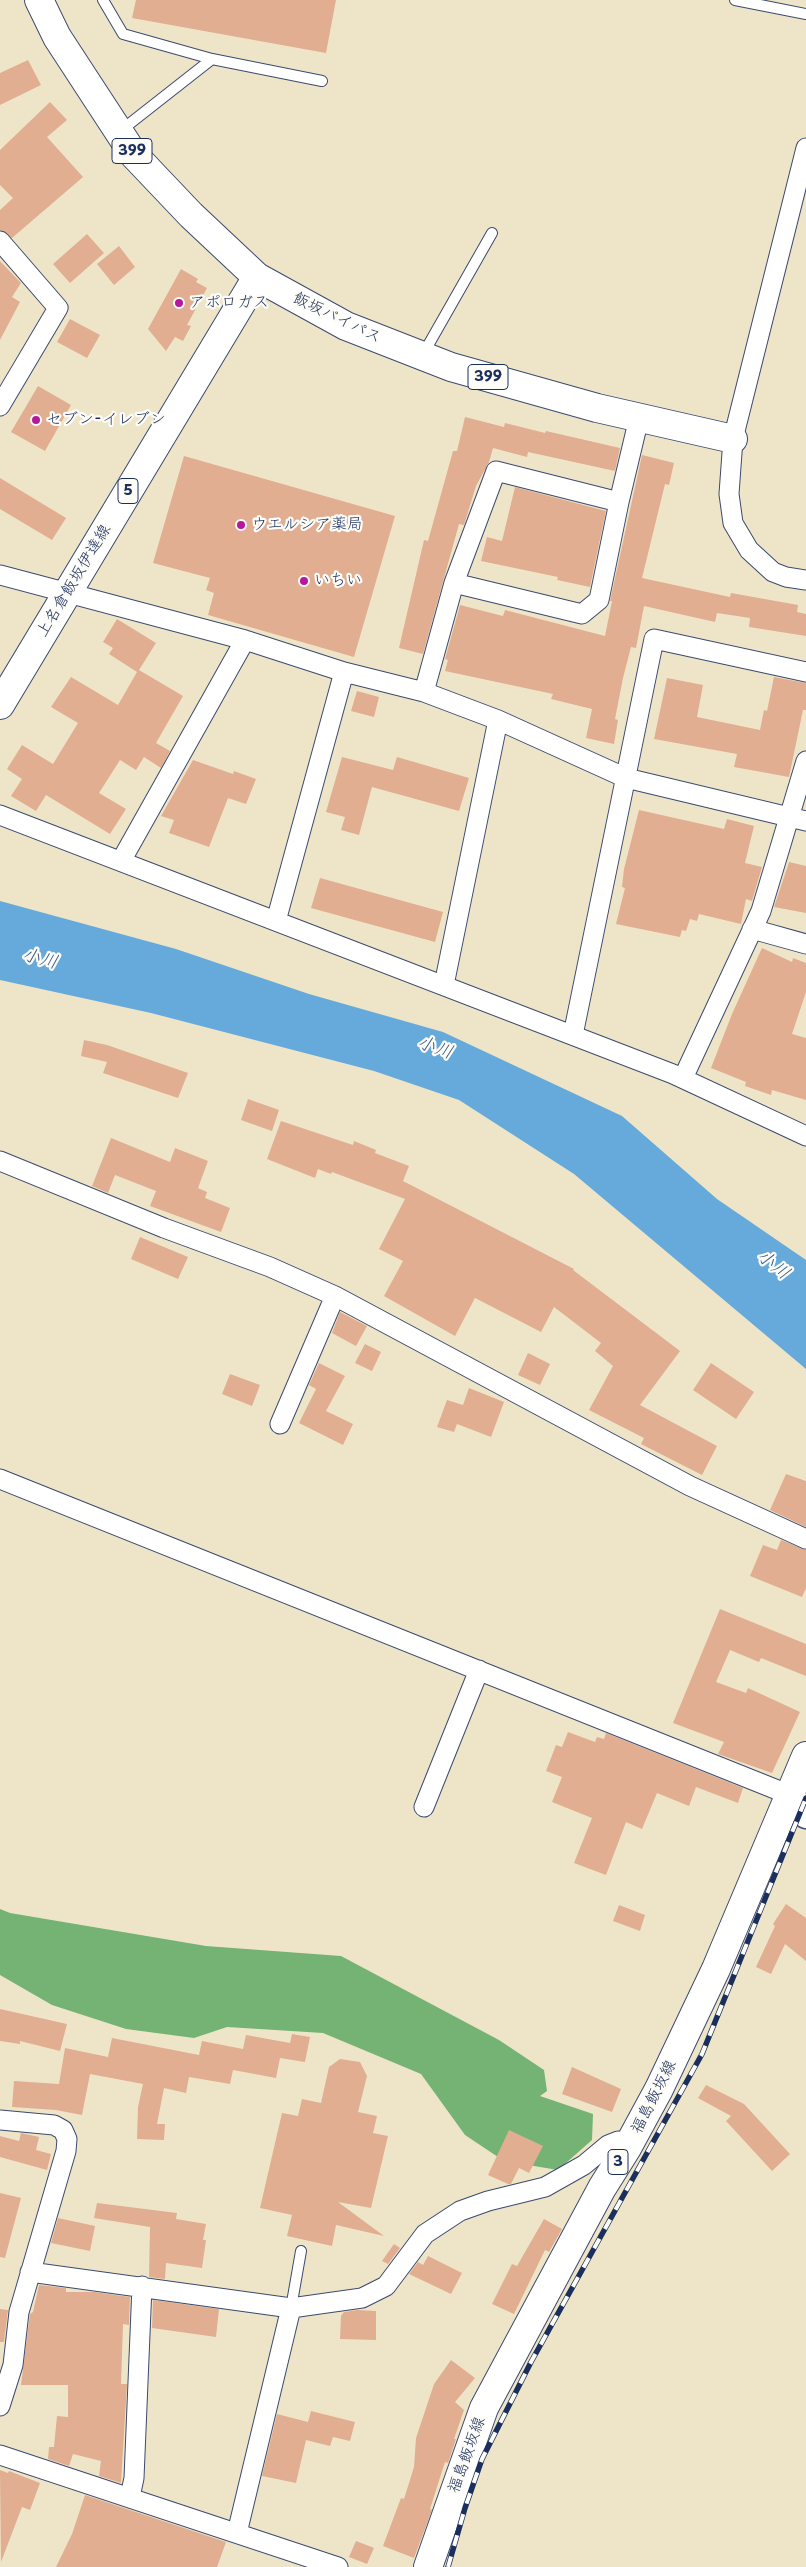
<!DOCTYPE html>
<meta charset="utf-8">
<style>
body{margin:0}
canvas{display:block;background:#eee5c8}
</style>
<canvas width="806" height="2567"></canvas>
<script>
const context = document.querySelector('canvas').getContext('2d');
context.lineJoin = 'round';
function paint(path, color) { context.fillStyle = color; context.fill(path, 'evenodd'); }
const shape = rows => new Path2D(rows.map(r => 'M' + r).join(''));
function trace(path, color, width, dash) { context.strokeStyle = color; context.lineWidth = width; context.lineCap = dash ? 'butt' : 'round'; context.setLineDash(dash || []); context.stroke(path); }
function write(font, color, halo, rows, align = 'center') {
  context.font = font + ' "Playpen Sans","Klee One",sans-serif'; context.lineWidth = 4.5; context.setLineDash([]); context.textBaseline = 'middle'; context.strokeStyle = halo; context.fillStyle = color; for (const [text, x, y, turn = 0] of rows) {
    context.save(); context.translate(x, y); context.rotate((+turn || 0) * Math.PI / 180); context.textAlign = isNaN(turn) ? turn : align; if (halo) context.strokeText(text, 0, 0); context.fillText(text, 0, 0); context.restore();
  }
}
paint(shape([
 [0,1909,10,1913,206,1946,341,1956,499,2040,544,2070,547,2091,540,2096,593,2114,592,2140,558,2170,504,2161,465,2135,421,2074,323,2033,227,2027,194,2038,126,2029,52,2005,0,1975]
]), '#75b374');
paint(shape([
 [0,901,176,949,309,994,443,1032,622,1116,717,1199,806,1260,806,1369,574,1174,459,1100,374,1071,151,1013,0,980]
]), '#66aadb');
paint(shape([
 [136,0,336,0,326,53,132,18],
 [28,60,41,85,0,105,0,73],
 [50,102,67,120,47,137,83,177,12,238,0,230,0,210,13,198,0,185,0,150],
 [87,234,104,253,70,283,53,264],
 [119,246,135,267,114,285,97,264],
 [0,261,21,283,12,297,20,302,0,340],
 [181,269,198,279,196,282,207,288,187,325,191,326,183,341,175,337,166,351,148,329],
 [70,319,100,335,87,358,57,342],
 [38,386,71,405,45,451,11,432],
 [465,417,504,427,505,423,545,433,546,431,620,448,615,471,528,452,527,457,493,448,489,462,476,486,464,525,459,524,423,654,399,648,424,540,428,541,453,451,457,451],
 [642,455,674,463,669,485,665,484,642,578,730,597,731,593,798,605,797,612,806,614,806,636,749,627,750,618,717,613,715,622,644,606,636,648,631,647,623,678,615,719,618,720,614,744,586,738,592,709,551,699,553,694,445,671,448,660,445,659,460,605,503,616,505,610,605,636,612,601,610,601],
 [184,456,395,516,354,657,208,615,214,593,206,590,210,578,153,563],
 [0,478,66,518,52,540,0,509],
 [515,487,606,511,590,587,557,580,558,577,481,561,487,537,502,541],
 [117,619,156,643,139,670,183,696,156,743,170,751,161,768,144,757,136,770,120,760,99,793,126,809,110,834,46,795,36,811,11,796,22,779,7,769,22,745,53,764,78,723,51,707,71,677,118,705,137,672,109,654,113,648,103,642],
 [774,677,806,683,806,710,803,710,789,777,734,767,737,754,654,739,667,678,703,685,697,717,760,730,764,710,767,711],
 [357,691,379,697,374,717,351,711],
 [342,757,393,770,397,757,469,778,459,811,372,787,359,835,341,830,345,817,326,812],
 [193,760,233,774,234,771,256,779,246,804,228,798,209,847,169,833,174,820,161,816],
 [639,810,724,829,727,819,754,826,745,863,762,867,752,901,746,899,741,924,699,914,697,921,690,919,686,931,682,930,680,937,616,924,625,888,622,887,624,869],
 [789,862,806,866,806,913,774,907],
 [320,878,443,912,435,942,311,908],
 [762,948,792,962,793,958,806,963,806,992,792,1034,806,1038,806,1100,772,1090,771,1095,745,1086,746,1082,711,1068,732,1014],
 [84,1040,107,1045,188,1073,178,1098,103,1073,107,1062,81,1056],
 [248,1099,279,1110,272,1131,241,1120],
 [281,1121,353,1145,354,1141,376,1150,375,1153,409,1166,403,1181,574,1269,573,1270,680,1351,640,1405,717,1446,702,1475,641,1444,644,1438,589,1410,613,1366,595,1351,601,1343,554,1307,541,1332,475,1298,455,1336,384,1296,403,1261,379,1249,405,1199,332,1172,331,1174,318,1169,315,1178,267,1159],
 [111,1138,170,1162,175,1148,208,1161,198,1188,207,1192,205,1198,230,1208,221,1232,150,1206,156,1191,115,1175,108,1193,92,1186],
 [140,1237,188,1257,178,1279,131,1259],
 [340,1312,367,1326,356,1346,332,1333],
 [365,1344,381,1352,372,1371,355,1363],
 [528,1353,550,1364,540,1385,518,1375],
 [319,1363,345,1376,326,1411,353,1424,343,1445,299,1423,316,1389,309,1385],
 [711,1363,754,1392,736,1419,693,1390],
 [230,1374,260,1385,252,1406,222,1394],
 [469,1388,504,1402,491,1437,457,1424,454,1432,437,1427,447,1400,463,1405],
 [786,1474,806,1481,806,1527,770,1510],
 [781,1540,806,1550,806,1588,802,1597,750,1576,763,1545,777,1550],
 [720,1609,806,1644,806,1676,761,1658,759,1662,730,1650,716,1682,746,1693,748,1688,800,1712,772,1773,718,1754,724,1742,673,1723],
 [568,1732,595,1742,597,1737,604,1739,606,1733,743,1788,738,1803,696,1787,689,1806,657,1793,642,1829,626,1822,606,1875,574,1863,592,1818,552,1802,562,1777,546,1771,556,1745,562,1747],
 [786,1904,806,1918,806,1961,785,1944,771,1974,756,1967,775,1926,773,1924],
 [619,1905,645,1915,640,1931,613,1921],
 [0,2009,67,2024,60,2051,20,2041,20,2044,0,2041],
 [292,2034,310,2037,305,2062,280,2058,276,2078,233,2070,230,2084,189,2077,186,2093,164,2088,157,2124,165,2124,164,2140,137,2139,138,2107,143,2084,90,2074,82,2115,56,2110,12,2107,14,2081,59,2084,65,2048,108,2057,112,2038,199,2055,202,2041,243,2049,246,2035,290,2043],
 [340,2059,360,2062,367,2076,358,2112,377,2116,373,2133,388,2136,371,2208,338,2202,384,2236,336,2225,332,2246,287,2236,292,2215,260,2208,282,2113,298,2116,302,2099,321,2103,329,2067],
 [572,2067,621,2089,612,2112,562,2094],
 [706,2085,744,2104,790,2154,772,2171,726,2121,731,2116,698,2098],
 [509,2130,543,2146,529,2173,519,2168,511,2184,508,2184,488,2175],
 [21,2133,39,2137,36,2150,51,2154,47,2170,0,2157,0,2136,19,2141],
 [0,2193,21,2198,5,2258,0,2257],
 [97,2203,177,2213,176,2219,206,2224,203,2240,206,2240,202,2268,166,2263,165,2279,149,2277,150,2227,94,2218],
 [58,2218,95,2226,90,2251,51,2243],
 [544,2219,562,2229,549,2252,545,2250,514,2314,492,2304,512,2264,517,2266],
 [394,2244,400,2248,388,2264,382,2261],
 [428,2256,462,2273,451,2294,409,2274,418,2262,423,2265],
 [39,2285,66,2288,66,2292,94,2292,130,2297,129,2325,123,2324,121,2384,127,2384,121,2483,99,2476,101,2461,73,2454,69,2466,48,2459,49,2447,54,2447,57,2416,68,2417,68,2385,21,2385,30,2314,33,2312],
 [153,2300,219,2309,216,2337,152,2328],
 [0,2309,8,2310,4,2342,0,2342],
 [357,2310,376,2311,376,2340,340,2339,341,2316,344,2312],
 [451,2360,475,2378,455,2402,464,2410,454,2439,456,2439,448,2463,445,2462,430,2509,432,2510,414,2558,383,2546,401,2498,404,2499,414,2467,416,2438,434,2384],
 [311,2411,355,2422,350,2441,333,2437,330,2446,306,2440,296,2483,262,2476,277,2414,308,2422],
 [0,2470,8,2473,9,2471,40,2483,30,2510,22,2507,1,2562],
 [85,2495,226,2542,217,2567,56,2567,72,2534],
 [356,2541,374,2548,367,2564,349,2557]
]), '#e1ae91');
const service = shape([
 [103,0,123,34,212,59,322,81],
 [735,0,806,14],
 [119,132,212,59],
 [422,356,492,233],
 [291,2308,301,2251]
]);
const minor = shape([
 [806,148,733,439,729,494,733,523,749,550,773,572,786,577,806,580],
 [0,241,58,308,0,406],
 [619,502,639,418],
 [0,575,245,640,344,672,424,692,498,720,626,778,806,821],
 [424,692,454,583,496,471,619,502,599,600,582,614,454,583],
 [0,815,673,1074,806,1136],
 [121,861,245,640],
 [276,921,344,672],
 [752,929,806,944],
 [444,985,498,720],
 [573,1035,654,639,806,672],
 [683,1078,761,911,806,761],
 [0,1161,164,1228,270,1267,335,1296,690,1486,806,1539],
 [280,1424,335,1296],
 [0,1479,790,1795],
 [424,1807,479,1670],
 [0,2120,54,2125,63,2130,67,2139,66,2151,19,2312,13,2365,0,2406],
 [30,2272,291,2308,362,2298,386,2286,425,2234,460,2211,488,2201,545,2187,584,2165,608,2145,618,2141,627,2148],
 [0,2455,338,2567],
 [130,2497,134,2478,142,2286],
 [237,2533,291,2308]
]);
const secondary = shape([
 [790,1795,806,1815]
]);
const primary = shape([
 [0,705,257,277],
 [428,2567,484,2408,602,2188,627,2148,659,2089,716,1969,806,1756]
]);
const trunk = shape([
 [39,0,57,37,134,155,191,215,257,277,346,326,451,367,597,408,733,439]
]);
trace(service, '#3b4a6e', 12);
trace(minor, '#3b4a6e', 21);
trace(secondary, '#3b4a6e', 29);
trace(primary, '#3b4a6e', 30);
trace(trunk, '#3b4a6e', 30);
trace(service, '#fff', 10);
trace(minor, '#fff', 19);
trace(secondary, '#fff', 26);
trace(primary, '#fff', 28);
trace(trunk, '#fff', 28);
const rail = shape([
 [448,2567,465,2508,482,2459,531,2362,702,2054,806,1798]
]);
trace(rail, '#1b2f5e', 5.5);
trace(rail, '#fdfcf7', 4, [11]);
for (const [x, y, r, color] of [
 [179,303,5,"#b5179e"],
 [36,420,5,"#b5179e"],
 [241,525,5,"#b5179e"],
 [304,581,5,"#b5179e"]
]) { const dot = new Path2D(); dot.arc(x, y, r, 0, 2 * Math.PI); context.fillStyle = color; context.fill(dot); trace(dot, '#fdfcf7', 2); }
for (const [x, y, w] of [
 [132,151,40],
 [488,377,40],
 [128,491,20],
 [618,2162,20]
]) { const box = new Path2D(); box.roundRect(x - w / 2, y - 12.5, w, 25, 4); context.fillStyle = '#fdfcf7'; context.fill(box); trace(box, '#1b2f5e', 1); }
write('bold 15px', '#1b2f5e', null, [
 ["399",132,151],
 ["399",488,377],
 ["5",128,491],
 ["3",618,2162]
]);
write('16px', '#1b2f5e', '#fdfcf7', [
 ["アポロガス",189,303],
 ["セブン-イレブン",46,420],
 ["ウエルシア薬局",251,525],
 ["いちい",314,581]
], 'left');
write('16px', '#1b2f5e', '#fdfcf7', [
 ["飯坂バイパス",337,318,26],
 ["上名倉飯坂伊達線",74,581,-59],
 ["福島飯坂線",654,2097,-63],
 ["福島飯坂線",467,2455,-70]
]);
write('italic 18px', '#355a8a', '#fdfcf7', [
 ["小川",40,959,15],
 ["小川",435,1048,19],
 ["小川",773,1265,38]
]);
</script>
